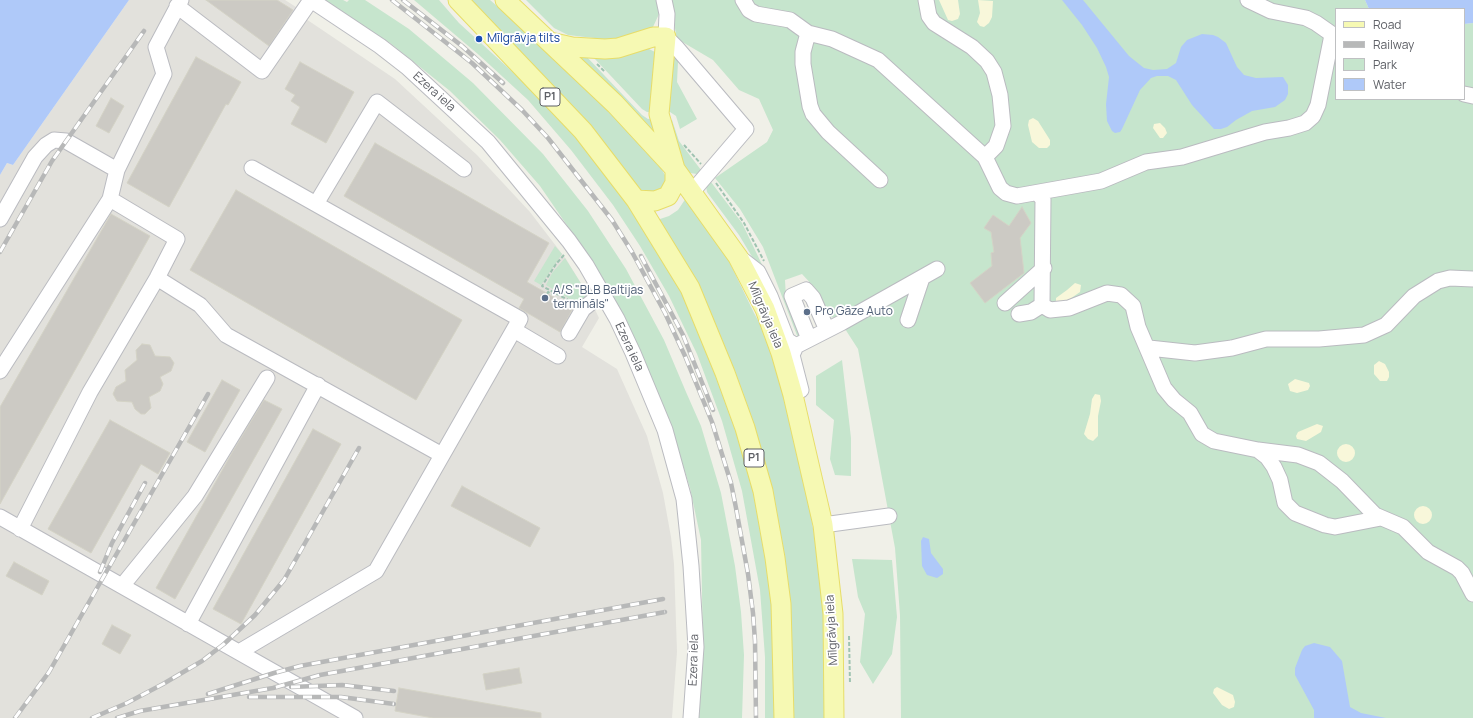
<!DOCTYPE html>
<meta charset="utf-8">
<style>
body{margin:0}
#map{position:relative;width:1473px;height:718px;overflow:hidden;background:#f0f0e8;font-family:Manrope,sans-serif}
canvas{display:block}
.legend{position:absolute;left:1335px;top:8px;width:130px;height:92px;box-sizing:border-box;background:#fff;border:1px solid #bfc0c2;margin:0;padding:5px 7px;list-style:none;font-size:12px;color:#5f6167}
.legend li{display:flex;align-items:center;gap:8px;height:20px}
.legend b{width:20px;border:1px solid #bfc0c2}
</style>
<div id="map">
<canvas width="1473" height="718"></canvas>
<ul class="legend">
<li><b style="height:5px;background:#f6f9b3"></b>Road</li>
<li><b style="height:5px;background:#b7b8b8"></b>Railway</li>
<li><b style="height:11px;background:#c6e5cd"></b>Park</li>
<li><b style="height:11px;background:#afc9f9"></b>Water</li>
</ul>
</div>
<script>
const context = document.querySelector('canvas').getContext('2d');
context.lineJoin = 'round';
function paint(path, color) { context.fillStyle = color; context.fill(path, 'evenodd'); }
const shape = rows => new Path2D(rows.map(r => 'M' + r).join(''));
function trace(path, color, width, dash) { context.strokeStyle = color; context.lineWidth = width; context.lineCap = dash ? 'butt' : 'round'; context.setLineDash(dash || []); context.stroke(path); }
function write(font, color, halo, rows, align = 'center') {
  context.font = font + ' Manrope,sans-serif'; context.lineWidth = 3.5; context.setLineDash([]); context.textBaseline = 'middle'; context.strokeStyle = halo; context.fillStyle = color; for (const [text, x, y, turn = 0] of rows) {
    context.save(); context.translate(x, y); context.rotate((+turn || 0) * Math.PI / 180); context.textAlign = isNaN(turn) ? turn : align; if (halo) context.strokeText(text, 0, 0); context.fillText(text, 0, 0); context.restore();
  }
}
paint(shape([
 [129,0,285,0,307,14,306,19,395,79,477,155,530,212,566,259,587,293,599,318,582,347,617,369,647,436,663,493,671,537,674,564,677,652,672,718,0,718,0,175,7,163,13,165]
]), '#e2e1dc');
paint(shape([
 [322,0,343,0,347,2,349,0,365,0,409,29,473,83,543,154,588,211,626,269,664,340,686,392,701,426,721,493,735,566,741,612,744,655,742,718,699,718,703,650,701,540,690,488,672,430,648,370,628,324,599,272,540,186,500,140,450,91,390,43],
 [414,0,439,0,459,23,539,96,572,132,642,222,686,300,721,377,763,522,775,614,777,718,765,718,765,657,760,590,742,491,722,421,697,354,669,296,640,246,613,205,571,150,528,100,479,55],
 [471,0,490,0,572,70,661,168,666,177,664,186,658,192,643,192],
 [526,0,656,0,659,14,653,27,637,35,593,43,594,38,568,35,554,28],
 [671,0,1365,0,1369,9,1336,9,1336,99,1464,99,1464,24,1473,23,1473,718,901,718,900,615,895,548,858,349,838,318,828,317,815,288,802,274,785,280,786,298,802,336,798,338,763,247,740,209,715,178,767,142,773,130,759,99,739,90,713,60,679,40,676,35],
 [647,48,657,53,653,112,647,112,642,109,594,58],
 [572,53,585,55,642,115,648,119,654,118,659,145],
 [673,58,677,59,678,62,677,82,697,119,680,129,676,116,670,112,665,112],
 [667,119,672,120,679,141,701,170,697,174,690,173,685,169],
 [711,182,742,223,767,275,760,270,739,235,707,192,706,186],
 [686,198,728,259,754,313,769,340,804,476,824,592,826,718,791,718,769,491,657,220,669,216,678,210],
 [555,246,562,254,541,285,534,281],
 [565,258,587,293,580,305,546,285,552,273],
 [842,360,851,438,851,476,835,475,830,459,834,420,816,405,816,376],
 [852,559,892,560,897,617,892,654,873,684,860,662,865,614,858,597]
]), '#c6e5cd');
paint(shape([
 [939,0,958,0,960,14,958,19,952,21,948,20],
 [978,0,993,1,992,17,989,23,984,27,980,26,977,22,980,13],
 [1033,118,1038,121,1050,140,1050,145,1047,148,1039,148,1032,142,1028,125,1029,120],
 [1160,123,1165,128,1167,133,1163,138,1160,138,1153,128,1154,124],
 [1075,283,1081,285,1080,292,1067,301,1056,302,1056,298,1067,290],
 [1379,361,1385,364,1389,372,1389,377,1387,381,1380,381,1374,374,1374,365],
 [1295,379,1309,383,1310,386,1308,390,1297,393,1290,391,1288,384],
 [1095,394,1100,395,1101,401,1098,416,1098,436,1093,441,1088,439,1084,434,1090,414,1092,399],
 [1317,424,1323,426,1321,432,1306,441,1297,439,1296,436,1298,432],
 '1337 453a9 9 0 1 1 18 0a9 9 0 1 1-18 0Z',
 '1414 515a9 9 0 1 1 18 0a9 9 0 1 1-18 0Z',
 [1217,687,1233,695,1235,702,1234,707,1229,709,1222,705,1213,693,1214,689]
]), '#f8f7da');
paint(shape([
 [0,0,129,0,13,165,7,163,0,175],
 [1062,0,1083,0,1129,56,1144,68,1153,70,1167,69,1176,63,1181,47,1187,40,1202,34,1213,35,1218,37,1226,43,1237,67,1244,75,1256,78,1283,77,1288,85,1288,94,1285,100,1275,107,1252,111,1236,120,1227,127,1221,129,1214,129,1192,105,1176,80,1168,76,1157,76,1151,78,1140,90,1122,129,1120,132,1115,133,1112,131,1107,121,1106,104,1109,77,1106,67,1097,48,1082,25],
 [1365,0,1473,0,1473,23,1464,24,1464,9,1369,9],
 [923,537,929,539,931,553,943,569,943,574,937,578,927,575,922,566,921,541],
 [1314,643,1330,647,1342,661,1350,707,1361,713,1386,718,1314,718,1314,710,1295,675,1295,668,1302,650,1305,646]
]), '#afc9f9');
const building = shape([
 [206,0,277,0,293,10,269,46,206,0],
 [196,57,241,82,228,105,226,104,169,207,127,183,196,57],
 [300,62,354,92,326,143,291,124,300,107,291,101,295,95,285,89,300,62],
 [111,98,124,106,109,133,96,126,111,98],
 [375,143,549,243,527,282,573,308,560,332,519,308,524,299,344,196,375,143],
 [236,190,462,320,416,400,190,270,236,190],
 [1022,207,1031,223,1020,238,1024,273,985,303,970,283,992,266,991,253,994,252,991,232,984,228,993,215,1009,226,1022,207],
 [111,214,150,236,0,504,0,407,111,214],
 [142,344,150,345,155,356,170,357,174,363,171,371,160,377,163,384,160,391,149,397,151,408,145,414,141,414,135,409,132,402,117,401,113,394,116,387,126,381,125,370,137,360,136,350,142,344],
 [222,380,240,390,205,452,187,442,222,380],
 [264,400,282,409,175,599,156,588,233,451,264,400],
 [110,420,170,453,158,474,141,464,91,553,48,529,110,420],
 [313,429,341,444,241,624,213,609,313,429],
 [462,486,540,528,530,547,451,506,462,486],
 [14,562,49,581,42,595,6,576,14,562],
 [112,625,131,635,120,654,102,644,112,625],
 [519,668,522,683,486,690,483,674,519,668],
 [399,688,541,713,541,718,433,718,395,711,399,688]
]);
paint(building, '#cccac4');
trace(building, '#d4d3c6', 1);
const minor = shape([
 [311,0,380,46,407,67,488,142,569,241,586,265,617,319,633,353,665,430,684,499,691,566,696,647,691,718],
 [664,0,667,14,666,37,677,48,746,129,692,192],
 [743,0,749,10,756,14,790,20,808,33,832,39,878,60,985,157],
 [926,0,929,16,934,23,972,47,987,61,994,72,1000,95,1003,126,996,146,985,157,1000,188,1006,193,1017,196,1101,181,1146,162,1182,157,1265,132,1289,128,1305,123,1313,116,1318,105,1332,35],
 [1248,0,1271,11,1306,18,1316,23,1336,37],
 [177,6,262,71,311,0],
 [808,33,803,52,803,64,810,106,813,114,828,132,880,180],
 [1464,94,1473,96],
 [1037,193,1043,199,1042,305],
 [316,204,377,102,464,169],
 [0,219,35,157,46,145,54,140,66,141,117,170],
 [740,258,758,272,770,296,787,340,796,346],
 [157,278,200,305,226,335,442,455],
 [1005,303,1044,268],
 [1019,314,1031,312,1042,305,1050,310,1069,308,1107,293,1121,295,1133,306,1138,327,1164,388,1174,400,1190,413,1202,434,1214,441,1258,450,1298,455,1319,463,1342,481,1375,515,1403,527,1428,552,1457,568,1462,573,1473,594],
 [908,320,922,278],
 [514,330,558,356],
 [569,333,583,309,603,293],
 [809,339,792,296,806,290,813,298,827,330],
 [1149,348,1195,353,1232,348,1266,339,1319,339,1364,335,1386,325,1414,296,1438,281,1450,278,1473,279],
 [0,371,110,199,117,170,164,74,156,47,181,0],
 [801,390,792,355,796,346,841,323,937,269],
 [1258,450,1267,457,1274,467,1280,480,1285,503,1295,513,1325,525,1335,527,1381,518],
 [0,517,355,718],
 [823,525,889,516],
 [20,529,90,392,157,278,177,239,110,199],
 [122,586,195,496,267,378],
 [188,624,318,385],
 [239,652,376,571,520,319,252,168]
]);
const major = shape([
 [458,0,583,131,636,200,690,288,725,373,745,428,763,491,775,558,781,604,784,718],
 [505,0,615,104,675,169,738,257,765,309,781,353,793,395,823,525,833,614,834,718],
 [550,42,572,47,605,49,618,48,653,37,666,37,659,114,675,169,675,183,668,196,655,201,636,200]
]);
trace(minor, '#babbc0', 17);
trace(major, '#e7dd69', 21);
trace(shape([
 [597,64,605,72],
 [684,145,701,164],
 [716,183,744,223,764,261],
 [564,255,556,264,542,286,572,302],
 [547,294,548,292,552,294,554,292],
 [849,636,850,684]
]), '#9fc3b1', 2, [4, 2]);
trace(minor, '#fff', 15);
trace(major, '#f6f9b3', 19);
const rail = shape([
 [392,0,472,63,522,110,548,138,612,220,632,252,665,313,685,356,712,422,731,483,736,508,748,574,753,613,755,641,756,718],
 [403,0,462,46,503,83],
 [0,252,52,161,144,31],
 [641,256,683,335,713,410],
 [100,572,112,543,145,483],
 [291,687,342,685,394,691],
 [208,694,274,673,300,666,663,599],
 [249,697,341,697,394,704],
 [15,718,49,672,208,394],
 [92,718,127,703,163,684,202,661,224,644,255,615,284,580,359,448],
 [117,718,140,711,273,688,320,675,665,612]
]);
trace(rail, '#b7b8b8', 4.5);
trace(rail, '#fff', 3, [9]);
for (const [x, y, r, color] of [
 [479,39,4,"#1a4fb4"],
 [545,298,4,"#5c6f8a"],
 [807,312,4,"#5c6f8a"]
]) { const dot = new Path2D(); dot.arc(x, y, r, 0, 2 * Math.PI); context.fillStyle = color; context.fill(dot); trace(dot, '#fff', 1.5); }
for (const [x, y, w] of [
 [550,97,20],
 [754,458,20]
]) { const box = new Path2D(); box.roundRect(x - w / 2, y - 9, w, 18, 3); context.fillStyle = '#fff'; context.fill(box); trace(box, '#5f6167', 1); }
write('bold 11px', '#5f6167', null, [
 ["P1",550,97],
 ["P1",754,458]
]);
write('12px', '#164399', '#fff', [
 ["Mīlgrāvja tilts",487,39]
], 'left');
write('12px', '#5f6167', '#fff', [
 ["Ezera iela",434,92,42],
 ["Mīlgrāvja iela",765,315,67],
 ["Ezera iela",629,347,65],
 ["Mīlgrāvja iela",832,630,-93],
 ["Ezera iela",694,660,-88]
]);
write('12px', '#4e5e75', '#fff', [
 ["A/S \"BLB Baltijas",553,291],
 ["termināls\"",553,305],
 ["Pro Gāze Auto",815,312]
], 'left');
</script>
